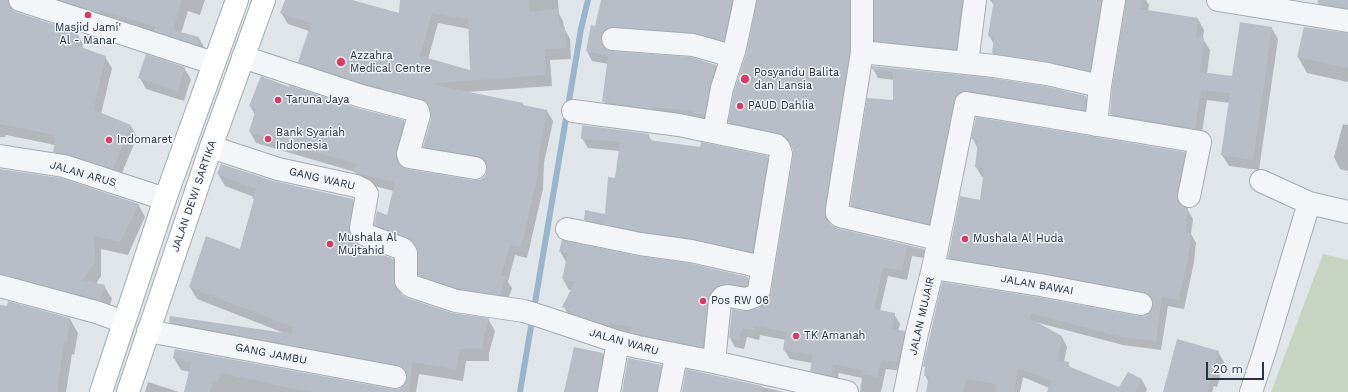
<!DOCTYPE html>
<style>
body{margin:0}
#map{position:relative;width:1348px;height:392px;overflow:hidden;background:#e0e5ea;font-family:"Work Sans",sans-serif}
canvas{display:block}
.scale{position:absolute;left:1206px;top:362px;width:58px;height:18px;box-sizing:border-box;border:2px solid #283342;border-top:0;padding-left:5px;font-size:12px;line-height:14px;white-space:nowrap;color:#283342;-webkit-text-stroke:3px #f0f3f7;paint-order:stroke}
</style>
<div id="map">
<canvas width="1348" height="392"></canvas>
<div class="scale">20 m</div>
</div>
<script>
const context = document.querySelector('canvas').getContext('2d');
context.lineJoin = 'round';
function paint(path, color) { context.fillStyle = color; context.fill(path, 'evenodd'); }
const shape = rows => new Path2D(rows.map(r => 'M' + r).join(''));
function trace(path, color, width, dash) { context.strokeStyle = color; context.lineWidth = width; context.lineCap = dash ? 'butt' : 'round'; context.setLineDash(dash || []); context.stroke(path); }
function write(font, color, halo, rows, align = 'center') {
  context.font = font + ' "Work Sans",sans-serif'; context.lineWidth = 3; context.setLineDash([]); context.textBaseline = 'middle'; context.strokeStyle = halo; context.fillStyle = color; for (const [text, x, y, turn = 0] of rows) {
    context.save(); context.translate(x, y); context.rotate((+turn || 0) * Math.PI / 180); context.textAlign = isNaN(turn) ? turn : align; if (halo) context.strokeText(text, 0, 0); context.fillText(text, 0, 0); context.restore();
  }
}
paint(shape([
 [1323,254,1348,260,1348,392,1271,392]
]), '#c7d4c1');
paint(shape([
 [0,0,13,0,11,16,77,33,83,44,82,49,105,57,112,68,101,114,131,126,137,137,119,180,61,163,54,151,55,145,6,135,5,137,0,137],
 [44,0,205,0,200,15,188,11,181,33,199,38,205,49],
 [286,0,349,0,401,14,405,0,558,0,559,14,563,21,564,28,570,39,571,59,550,60,552,86,466,92,523,104,524,106,547,111,553,121,544,163,543,189,527,258,515,255,508,282,512,288,506,305,426,286,420,275,419,251,415,248,382,236,375,225,387,216,394,191,361,183,355,172,256,143,250,132,255,115,250,106,290,88,357,109,404,121,410,132,402,162,402,168,406,170,473,181,480,180,486,176,488,168,484,166,430,157,424,147,432,118,431,111,428,110,305,73,299,62,309,31,288,24,281,13],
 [438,23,469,29,471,72,428,59],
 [613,0,743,0,729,50,608,42,605,49,606,50,716,65,721,75,710,123,609,112,604,102,608,64,592,61,587,51,596,27],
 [758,0,860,0,854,61,830,217,830,225,837,229,923,249,929,259,912,256,907,280,888,276,880,311,894,314,900,324,898,331,904,332,910,341,903,371,886,369,881,392,860,392,862,378,839,373,836,385,816,380,811,371,812,363,790,359,784,350,786,340,760,335,759,340,747,337,744,349,735,347,730,338,744,312,759,309,766,304,772,293,794,156,793,148,785,142,735,132,729,122,748,51],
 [876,0,972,0,961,58,881,50,876,40],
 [990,0,1111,0,1095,79,998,62,993,53,994,44,989,36,995,4,993,4],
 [1127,0,1146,0,1149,5,1148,11,1198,19,1204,30,1203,39,1210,50,1207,74,1233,77,1271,27,1278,39,1259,170,1229,166,1222,155,1230,103,1207,100,1201,139,1117,125,1111,114],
 [1319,0,1348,0,1348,22,1328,19,1318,3],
 [1348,34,1348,82,1307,73,1298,57],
 [184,68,191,79,184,101,146,89,140,78],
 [873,69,1086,97,1091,106,1090,119,974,99,934,233,857,214,851,205,894,101,894,80,878,78],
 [1343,124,1348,125,1348,171,1340,169,1334,157],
 [648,135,652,141,767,157,773,167,758,262,590,229,585,219,606,215,616,179,620,151,588,148,582,138],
 [973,139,1185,153,1190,163,1182,207,1187,209,1193,219,1191,234,1196,243,1194,262,1184,309,1168,306,1161,350,1123,345,1035,322,1062,337,1067,347,1064,362,1068,363,1071,369,1120,388,1128,373,1142,380,1147,389,1146,392,1048,392,1049,388,1023,377,1020,392,927,392,929,383,925,375,926,369,924,366,943,283,1139,317,1146,317,1151,312,1154,303,1150,301,954,267,949,258,981,202,984,177,982,177,976,167,978,149],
 [0,170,138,204,145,217,128,255,101,249,101,276,96,284,104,286,112,299,107,312,0,286],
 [218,174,274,182,353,200,360,212,355,239,356,244,361,247,393,260,400,272,401,295,407,299,452,314,488,319,495,331,489,353,489,361,466,361,463,381,419,374,416,392,185,392,190,372,181,370,174,358,393,390,399,390,405,386,408,378,405,377,177,334,170,322,284,333,197,299,190,287,206,237,240,250,254,200,254,197,225,186],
 [560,251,748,278,754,288,736,294,708,357,570,317,564,307,572,290,569,290,563,279,566,262],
 [0,306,70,319,78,333,74,355,72,354,66,392,0,392],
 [1218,352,1224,362,1217,387,1214,386,1212,392,1164,392],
 [603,354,609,364,604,392,565,392],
 [661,366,667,376,664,392,623,392],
 [687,370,784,392,683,392],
 [148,382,179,392,145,392]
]), '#0003');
trace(shape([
 [520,392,581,29,588,0]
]), '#99b6cc', 6);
paint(shape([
 [0,0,8,0,10,8,16,12,77,32,75,45,106,56,97,93,94,110,131,125,113,169,68,154,53,152,56,137,54,137,55,135,0,124],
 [60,0,182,0,173,30,199,37,197,45,154,31,156,27,101,10,100,13],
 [285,0,352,0,399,13,400,0,528,0,529,12,557,9,560,28,565,27,566,48,545,49,546,75,435,83,435,85,523,103,523,105,547,110,539,152,537,178,521,247,510,245,501,275,506,277,500,295,459,289,418,275,418,253,413,242,407,237,374,225,377,211,387,215,395,182,354,172,356,164,249,132,256,109,249,106,261,76,289,87,289,85,357,108,404,120,396,151,396,158,401,166,407,169,473,180,480,180,485,176,487,170,487,163,483,158,477,156,423,147,431,118,431,112,427,103,422,99,365,84,298,62,311,23,280,13],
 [432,13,468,19,470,70,420,56],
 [601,0,732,0,724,41,694,33,614,27,607,28,603,32,601,38,602,45,606,49,612,51,691,57,716,65,710,86,705,114,694,113,694,111,653,107,652,109,602,102,608,56,586,51,591,25,595,26],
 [757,0,850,0,850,51,825,207,825,218,831,225,837,228,924,249,924,250,907,247,902,271,883,267,874,309,895,313,892,329,905,331,898,362,881,360,877,377,861,374,862,370,833,364,831,376,810,371,813,355,783,350,786,332,755,326,754,330,742,328,739,340,729,338,732,309,744,311,759,308,765,303,771,292,793,156,793,150,788,139,779,133,728,122,734,91,747,51],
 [874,0,962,0,956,49,874,41],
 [994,0,1096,0,1101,1,1090,71,1049,62,992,53,994,37,988,36],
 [1126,0,1142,0,1141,9,1198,18,1196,37,1204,38,1200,72,1232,76,1240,22,1272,27,1253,160,1221,155,1230,93,1201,90,1195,128,1110,114,1112,88],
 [1318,0,1348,0,1348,8,1317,3],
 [1304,27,1348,33,1348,68,1297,57],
 [146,54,185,67,177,91,138,78],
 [872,66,992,78,1045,86,1086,96,1085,110,968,91,962,91,957,95,954,101,929,224,850,206,867,98,893,100,893,72,872,69],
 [976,117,1185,152,1177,194,1177,200,1180,205,1188,208,1185,232,1191,233,1189,252,1179,300,1162,297,1156,341,1117,336,1031,313,1029,318,1062,336,1058,360,1069,362,1068,366,1119,387,1128,372,1142,379,1135,392,1047,392,1051,381,1018,368,1014,392,996,392,997,384,966,379,963,392,926,392,929,376,924,376,925,367,923,366,942,282,1038,297,1139,316,1145,316,1150,312,1153,306,1153,300,1149,295,1143,292,1042,273,948,258,960,196,980,200,984,168,975,167,978,140,971,139],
 [582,125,649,134,648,140,700,147,701,142,768,156,752,252,694,239,642,232,584,220,585,210,605,214,608,177,615,178,620,142,581,139],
 [221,164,274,181,353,199,349,230,356,242,362,247,394,259,394,286,402,295,407,298,452,313,489,318,483,340,483,349,460,349,456,369,412,362,409,392,309,392,221,373,218,382,213,381,210,392,184,392,191,363,173,358,175,349,393,389,399,389,404,385,407,379,407,373,403,368,397,365,169,322,170,316,291,334,293,327,189,287,206,236,240,249,254,199,252,198,256,189,217,174],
 [0,169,61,178,139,204,120,242,94,236,95,262,83,280,105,285,100,300,0,274],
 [562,240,638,256,689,263,748,277,747,285,745,286,730,284,721,285,713,289,710,294,708,300,703,347,641,335,631,332,632,327,596,322,584,318,562,307,575,282,562,279,568,253,559,252],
 [8,301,70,318,67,342,64,341,57,392,0,392,0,305,7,306],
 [1177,339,1219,351,1207,392,1163,392],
 [574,347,603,353,597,392,564,392],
 [628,358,662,365,657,392,622,392],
 [686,369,762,386,761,392,682,392]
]), '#b7bec7');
const minor = shape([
 [20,0,213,63],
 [862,0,862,52,837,209,837,213,840,216,938,239],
 [1218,0,1348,21],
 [613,39,693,45,732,56],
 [862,52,994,66,1047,74,1100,86],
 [243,57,361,96,418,111,419,115,408,154,409,157,475,168],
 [967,63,975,0],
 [573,111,679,125,776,145,779,148,781,154,759,290,755,296,746,299,728,296,723,297,720,301,714,362],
 [1096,125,1100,86,1114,0],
 [714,132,722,88,735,48,745,0],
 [211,147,278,169,356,186,364,190,367,194,361,228,366,235,403,249,406,253,406,281,411,286,456,301,524,311,543,317,618,342,638,347,714,362,847,392],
 [0,156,64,166,165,199],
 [1261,181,1309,203,1348,212],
 [567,229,640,244,691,251,762,267],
 [933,268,1040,285,1141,304],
 [0,286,96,312,124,322],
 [148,331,395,377],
 [609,392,618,342],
 [669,392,676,356],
 [905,392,917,333,933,268,966,103,1200,142,1189,196],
 [1251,392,1264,353,1309,203]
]);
const major = shape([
 [101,392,165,199,237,0],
 [128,392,211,147,264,0]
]);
trace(minor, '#a5acb4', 24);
trace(major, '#9faab6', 24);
trace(minor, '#f3f5f8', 22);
trace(major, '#fff', 22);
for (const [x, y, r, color] of [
 [88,15,4,"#d63d61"],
 [341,62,5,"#d63d61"],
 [745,79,5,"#d63d61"],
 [278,100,4,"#d63d61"],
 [740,106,4,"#d63d61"],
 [268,139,4,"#d63d61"],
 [109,140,4,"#d63d61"],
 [965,239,4,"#d63d61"],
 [330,244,4,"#d63d61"],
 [703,301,4,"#d63d61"],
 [796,336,4,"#d63d61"]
]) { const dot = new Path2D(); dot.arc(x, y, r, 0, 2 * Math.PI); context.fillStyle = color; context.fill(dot); trace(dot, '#f0f3f7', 1.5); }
write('11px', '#283342', '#f0f3f7', [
 ["Masjid Jami'",88,28,"center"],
 ["Al - Manar",88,41,"center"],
 ["Azzahra",350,56],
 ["Medical Centre",350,69],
 ["Posyandu Balita",754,73],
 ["dan Lansia",754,86],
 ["Taruna Jaya",286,100],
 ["PAUD Dahlia",748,106],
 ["Bank Syariah",276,133],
 ["Indonesia",276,146],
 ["Indomaret",117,140],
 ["Mushala Al",338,238],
 ["Mujtahid",338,251],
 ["Mushala Al Huda",973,239],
 ["Pos RW 06",711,301],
 ["TK Amanah",804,336]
], 'left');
write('11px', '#283342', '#f0f3f7', [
 ["JALAN ARUS",83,174,16],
 ["GANG WARU",322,179,13],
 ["JALAN DEWI SARTIKA",194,196,-71],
 ["JALAN BAWAI",1037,285,10],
 ["JALAN MUJAIR",922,316,-77],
 ["JALAN WARU",624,342,16],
 ["GANG JAMBU",271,354,11]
]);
</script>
